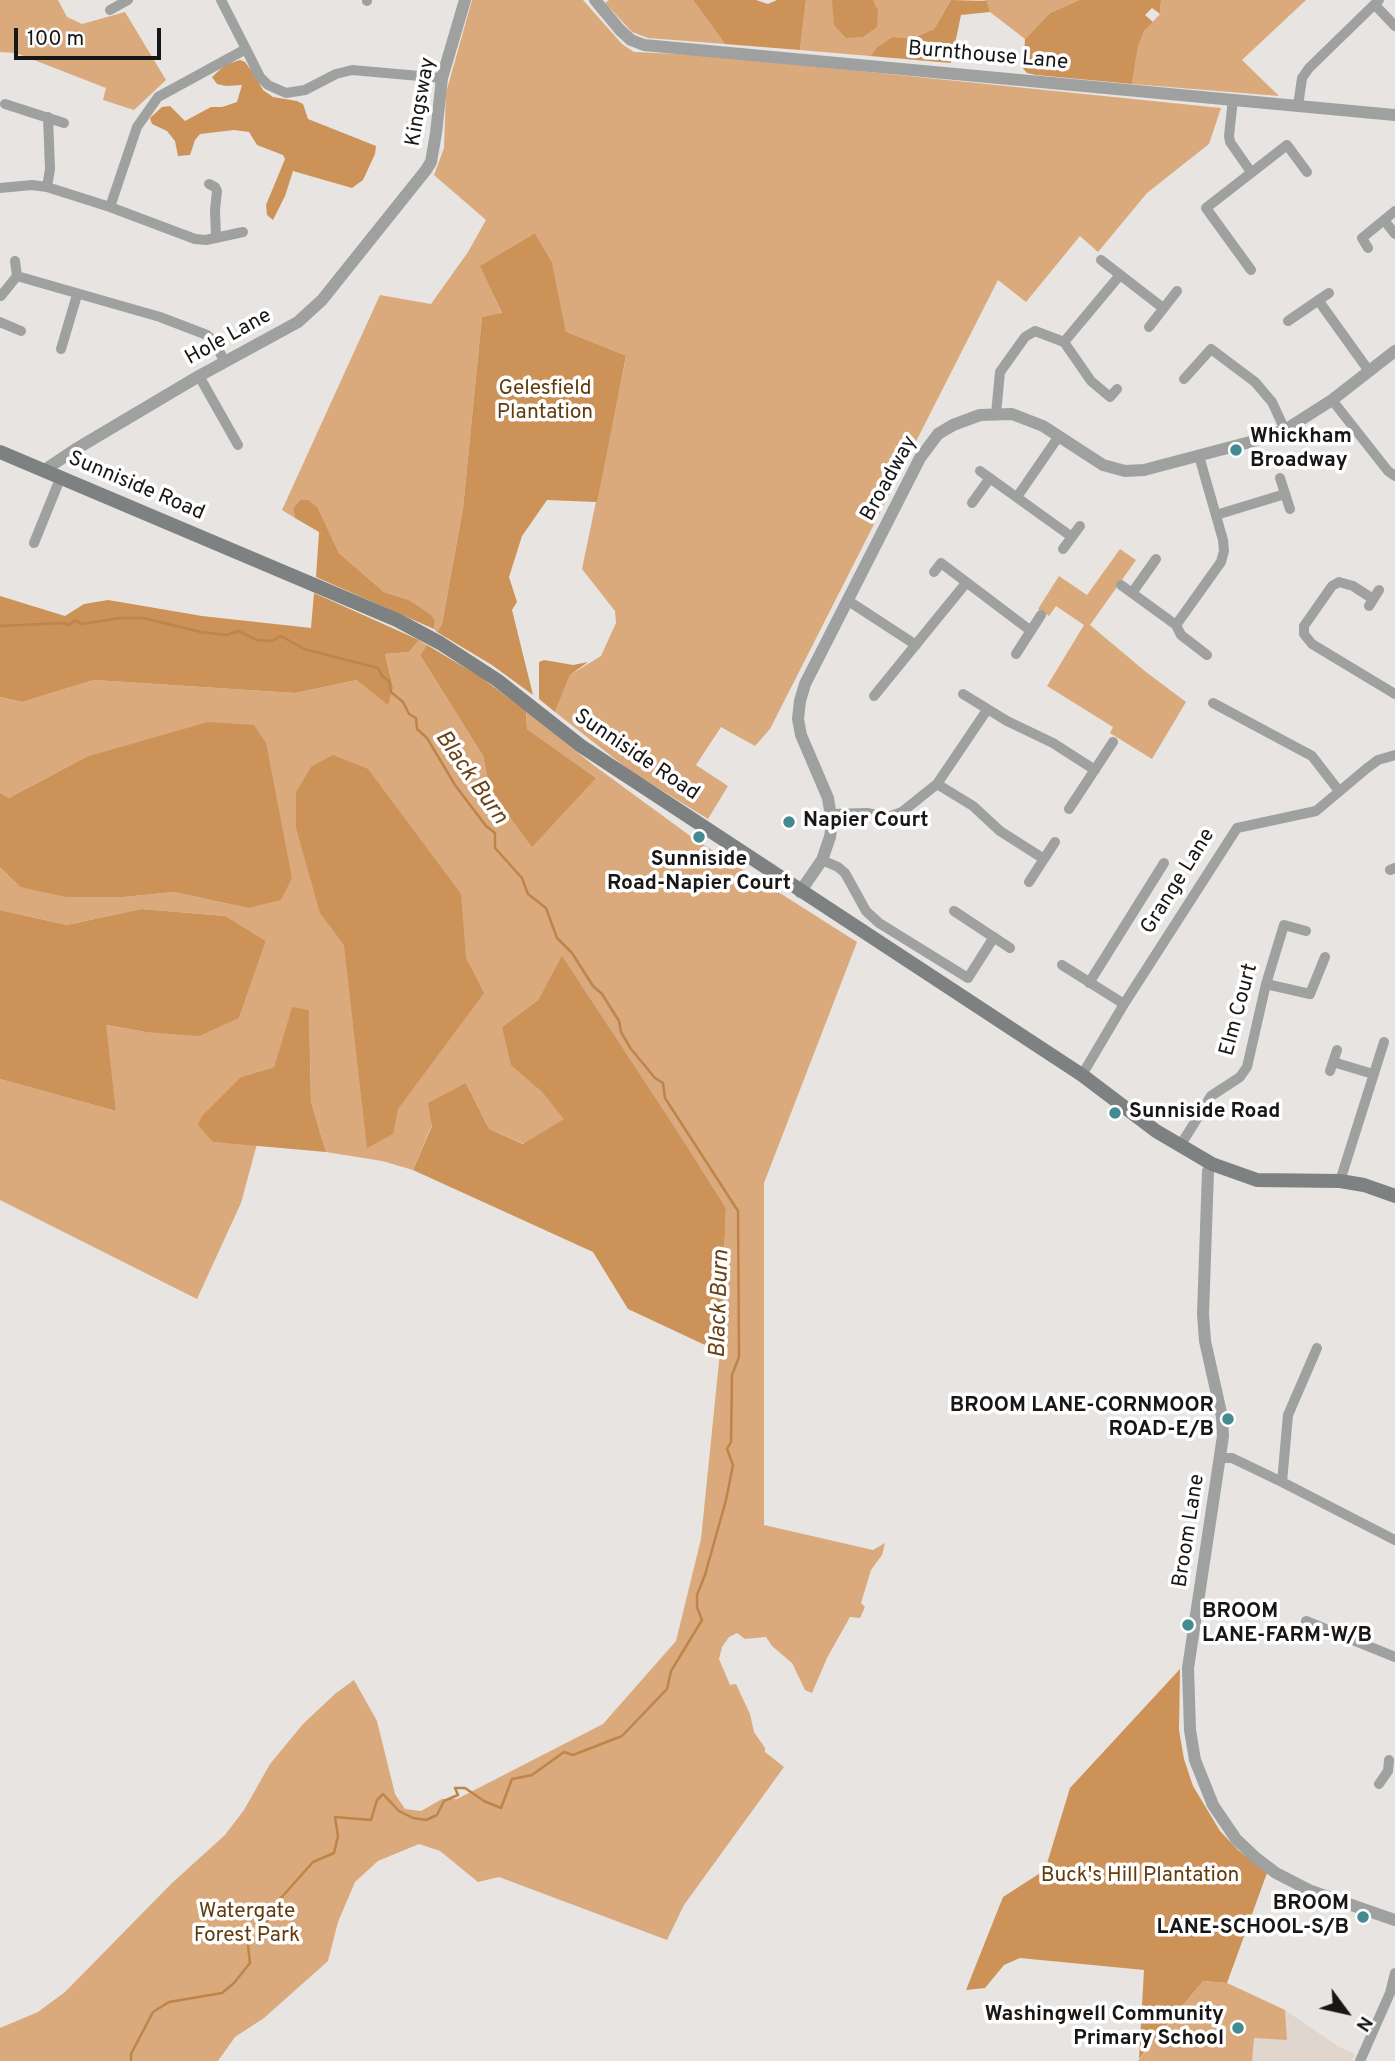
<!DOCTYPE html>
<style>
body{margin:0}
#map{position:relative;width:1395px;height:2061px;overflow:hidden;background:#e7e4e1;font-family:Overpass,sans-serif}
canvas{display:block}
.north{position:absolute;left:1311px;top:1977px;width:70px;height:70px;-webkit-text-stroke:5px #fff;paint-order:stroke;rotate:123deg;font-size:19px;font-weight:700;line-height:28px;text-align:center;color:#181716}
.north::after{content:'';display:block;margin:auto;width:24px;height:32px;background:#181716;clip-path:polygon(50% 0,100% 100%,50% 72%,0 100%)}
.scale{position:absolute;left:14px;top:28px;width:147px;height:32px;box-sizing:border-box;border:4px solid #181716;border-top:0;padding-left:9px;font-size:21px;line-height:24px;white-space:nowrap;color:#181716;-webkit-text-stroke:5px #fff;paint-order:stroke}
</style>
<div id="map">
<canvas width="1395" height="2061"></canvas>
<div class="north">N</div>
<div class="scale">100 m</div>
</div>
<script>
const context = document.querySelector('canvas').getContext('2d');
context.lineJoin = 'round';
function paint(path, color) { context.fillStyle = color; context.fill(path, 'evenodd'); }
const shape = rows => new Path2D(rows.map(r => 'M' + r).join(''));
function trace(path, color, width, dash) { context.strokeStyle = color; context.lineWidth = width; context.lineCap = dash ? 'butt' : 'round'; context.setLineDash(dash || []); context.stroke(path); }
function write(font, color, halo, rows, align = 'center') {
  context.font = font + ' Overpass,sans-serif'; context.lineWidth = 7; context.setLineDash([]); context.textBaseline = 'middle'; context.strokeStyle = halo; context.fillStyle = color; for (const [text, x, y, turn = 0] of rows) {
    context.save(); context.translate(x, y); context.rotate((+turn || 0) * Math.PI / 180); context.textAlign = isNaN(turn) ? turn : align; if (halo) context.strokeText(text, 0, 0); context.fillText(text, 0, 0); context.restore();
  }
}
paint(shape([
 [1227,1983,1285,2010,1339,2047,1355,2054,1352,2061,1138,2061]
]), '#e0d6ce');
paint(shape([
 [0,0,58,0,67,17,82,24,125,12,166,80,134,110,103,100,106,88,16,53,0,52],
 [472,0,583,0,622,44,634,52,703,55,1221,108,1209,144,1147,193,1098,252,1080,236,1026,302,998,280,770,729,755,746,721,727,696,765,728,786,708,819,629,770,555,712,570,675,601,656,616,623,615,611,582,569,626,357,566,333,552,262,535,233,481,266,502,314,482,317,463,508,442,624,437,632,434,629,435,621,409,600,384,592,339,553,318,508,300,500,293,508,295,518,282,510,380,295,431,304,468,252,486,220,434,175,444,148,446,93],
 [609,0,693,0,725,44,648,38,632,32,605,3],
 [806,0,951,0,934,29,911,38,892,37,877,47,870,56,800,50],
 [981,0,1079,0,1050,13,1025,39,990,12,987,1],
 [1161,0,1306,0,1242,60,1279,96,1132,84,1138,47,1144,31,1160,14],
 [1120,549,1136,560,1090,625,1146,672,1186,702,1152,759,1110,733,1113,727,1047,686,1084,625,1056,606,1049,616,1038,609,1059,576,1087,595],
 [419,640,427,645,420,655,483,756,490,790,596,778,527,729,526,711,592,764,693,838,857,942,764,1183,764,1525,873,1550,885,1543,882,1555,871,1570,861,1603,865,1607,860,1618,850,1617,827,1658,812,1693,805,1690,792,1663,772,1646,766,1637,745,1639,737,1633,729,1637,722,1647,719,1659,730,1685,736,1684,750,1714,754,1732,765,1748,765,1752,784,1767,684,1905,667,1940,499,1877,478,1882,440,1851,419,1844,378,1861,355,1882,338,1922,328,1961,264,2018,235,2037,218,2061,0,2061,0,2028,38,2012,65,1992,172,1883,225,1835,244,1810,270,1764,303,1724,336,1693,354,1680,377,1721,395,1794,405,1809,421,1811,442,1799,457,1799,603,1724,676,1641,701,1539,720,1352,726,1208,678,1132,562,957,538,1000,502,1027,541,1091,565,1119,524,1144,489,1129,466,1083,432,1125,413,1170,382,1161,326,1152,311,1102,309,1010,292,1008,274,1067,241,1077,213,1142,257,1144,241,1203,197,1299,0,1200,0,1079,116,1111,105,1025,146,1032,239,1018,266,941,226,916,141,909,67,925,0,910,0,867,20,887,124,897,174,892,248,908,86,757,9,798,0,793,0,697,22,702,94,680,295,693,357,680,393,687,385,654,409,652],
 [1203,1981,1227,1983,1285,2010,1287,2040,1254,2038,1252,2061,1138,2061]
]), '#daaa7d');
paint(shape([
 [693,0,756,0,768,4,777,0,806,0,800,50,725,44],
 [832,0,873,0,878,11,877,27,863,37,846,38,834,25],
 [951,0,987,1,990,12,961,15,951,63,870,56,877,47,892,37,912,38,934,29],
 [1079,0,1161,0,1160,14,1152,8,1145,15,1153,22,1144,31,1138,47,1132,84,1036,75,1027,73,1022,67,1027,66,1024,59,1025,39,1050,13],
 [240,60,245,62,254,74,263,90,273,97,297,101,303,104,308,119,376,146,375,154,363,180,352,188,293,171,285,196,273,220,267,215,266,205,285,159,283,155,257,145,249,132,234,130,200,134,195,140,190,155,178,156,175,141,167,131,152,124,150,118,162,107,170,106,185,121,211,107,222,107,237,102,242,85,226,86,217,84,212,77,225,65],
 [535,233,552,262,566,332,626,356,597,502,547,500,522,536,509,577,517,602,512,610,533,695,492,665,437,632,442,624,463,508,482,317,502,313,480,266],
 [300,500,308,500,318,508,339,553,384,592,409,600,431,615,435,621,434,629,316,577,319,532,295,518,293,508],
 [314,593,419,640,409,652,385,654,393,687,388,705,357,680,295,693,94,680,22,702,0,697,0,596,65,616,84,604,108,600,202,616,311,628],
 [427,645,479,676,526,711,527,729,596,778,532,847,490,790,483,756,420,655],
 [544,660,573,665,588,662,570,675,555,712,539,699,539,662],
 [208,722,254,725,266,743,292,878,281,900,248,908,174,892,124,897,66,897,20,887,0,867,0,793,9,798,86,757],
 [333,755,368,769,461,894,466,958,484,993,398,1109,393,1134,367,1148,344,945,320,913,296,828,296,792,311,767],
 [141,909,226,916,266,941,239,1018,199,1036,146,1032,106,1025,116,1111,0,1079,0,910,67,925],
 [562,956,678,1132,726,1208,720,1352,628,1309,593,1252,413,1170,432,1126,428,1103,466,1083,489,1129,523,1144,564,1119,541,1091,511,1065,502,1027,538,1000],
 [292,1007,309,1010,311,1102,326,1152,213,1142,198,1125,202,1116,241,1077,274,1067],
 [1180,1669,1179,1730,1184,1759,1193,1786,1220,1831,1238,1850,1267,1873,1227,1983,1203,1981,1139,2059,1144,1970,1020,1958,1004,1965,985,1988,966,1990,1003,1897,1045,1870,1070,1788]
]), '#cd9257');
trace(shape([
 [0,626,62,623,69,625,75,620,81,624,120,618,143,618,201,632,227,635,238,631,257,640,272,641,281,636,304,649,378,668,382,676,389,681,391,692,403,702,409,714,416,718,417,729,427,738,455,785,486,826,495,833,495,848,522,878,528,894,546,908,557,938,572,953,593,986,602,994,619,1021,621,1032,631,1049,655,1078,663,1083,665,1098,738,1211,739,1357,732,1375,731,1442,727,1449,733,1465,726,1500,705,1575,697,1595,697,1607,702,1620,671,1671,667,1689,622,1736,573,1755,564,1752,532,1775,512,1779,501,1808,484,1801,465,1788,455,1788,458,1795,444,1801,437,1815,426,1820,413,1818,399,1811,383,1794,377,1800,371,1820,335,1817,338,1836,334,1853,313,1862,272,1908,264,1930,248,1945,250,1963,234,1983,222,1993,169,2002,153,2012,131,2054,131,2061]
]), '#be8449', 2.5);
trace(shape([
 [221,0,246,49],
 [367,0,367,1],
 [1375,5,1395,26],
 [110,10,128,0],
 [1233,99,1229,136,1230,142,1251,172],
 [5,104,64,123],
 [1298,106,1302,78,1309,68,1379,0],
 [209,184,215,187,217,191,215,210,216,237],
 [47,187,50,169,48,117],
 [0,188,32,185,47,187,110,207,195,239,206,240,243,232],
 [110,207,137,127,158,97,246,49,260,77,268,85,286,93,305,90,336,74,352,70,442,78],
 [1384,220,1395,234],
 [1368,248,1362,238,1395,211],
 [1101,260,1163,308],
 [1251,270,1206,208,1287,145,1307,172],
 [17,276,160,317,207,335,213,340,225,362],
 [1,296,17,276,15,261],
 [1318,300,1369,371],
 [1288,321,1329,293],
 [0,322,21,331],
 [1149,327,1177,291],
 [1064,342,1120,275],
 [61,349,77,295],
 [199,376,238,445],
 [1184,379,1211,349,1255,382,1272,402,1285,430],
 [1332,400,1388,471,1395,476],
 [996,414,1000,372,1025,337,1035,331,1064,342,1091,381,1110,397,1117,389],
 [980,471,1072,537],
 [1280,478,1290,509],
 [1017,497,1059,436],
 [972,503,990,478],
 [1216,515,1285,494],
 [34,543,60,479],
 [1063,549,1080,526],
 [934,572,941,563,1031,631],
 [1121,585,1176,625,1181,635,1207,655],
 [1132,593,1156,559],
 [1373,599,1353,586,1339,582,1332,586,1304,626,1304,634,1312,644,1395,694],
 [847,600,916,645],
 [1369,606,1379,590],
 [1176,625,1221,562,1224,551,1223,540,1199,456],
 [1016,654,1041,615],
 [963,694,1007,721,1053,743,1095,770],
 [874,696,966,583],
 [1213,703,1312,756,1339,791],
 [937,784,973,806,1000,831,1044,859],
 [1069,809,1113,742],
 [831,814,867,813,888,817,902,812,937,784,987,710],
 [822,860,838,867,845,873,866,911,879,923,968,978,994,937],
 [1390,870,1395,868],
 [1029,882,1055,842],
 [954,911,1010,948],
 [1062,965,1124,1004],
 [1089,983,1164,863],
 [1266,984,1310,994,1325,957],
 [1333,1062,1373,1074],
 [1330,1071,1337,1050],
 [1082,1075,1124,1004,1237,828,1316,811,1366,769,1378,760,1395,755],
 [1180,1146,1211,1096,1240,1077,1247,1067,1266,984,1284,925,1306,931],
 [1340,1181,1384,1042],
 [1221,1458,1232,1458,1282,1482,1395,1540],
 [1282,1482,1288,1415,1317,1348],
 [1306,1621,1395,1657],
 [1379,1784,1388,1771,1389,1760],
 [1360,2061,1390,1993,1395,1973]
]), '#9fa1a1', 10);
trace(shape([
 [595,0,620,30,631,40,644,45,1395,115],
 [43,471,76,449,199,376,298,322,322,300,426,170,431,162,436,133,442,78,465,0],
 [800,892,822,860,830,837,832,823,828,798,801,735,798,719,800,701,805,684,920,458,938,434,953,425,980,415,1012,414,1043,426,1103,465,1125,471,1144,470,1250,442,1285,430,1332,400,1395,351],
 [1212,1164,1208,1171,1203,1314,1205,1341,1222,1417,1223,1436,1188,1668,1190,1730,1195,1760,1213,1805,1236,1839,1256,1858,1276,1873,1311,1891,1395,1920]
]), '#9fa1a1', 12);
trace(shape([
 [0,452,397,620,440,643,497,680,581,746,1082,1075,1156,1131,1212,1164,1257,1180,1340,1181,1364,1185,1395,1196]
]), '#7e8181', 14);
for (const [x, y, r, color] of [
 [1236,450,7,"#448b91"],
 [789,822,7,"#448b91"],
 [699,837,7,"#448b91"],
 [1115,1113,7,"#448b91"],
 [1228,1419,7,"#448b91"],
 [1188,1625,7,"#448b91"],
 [1363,1917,7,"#448b91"],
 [1238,2028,7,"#448b91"]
]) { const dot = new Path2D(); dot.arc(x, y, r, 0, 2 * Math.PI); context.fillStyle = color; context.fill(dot); trace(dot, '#fff', 2.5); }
write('21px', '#181716', '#fff', [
 ["Burnthouse Lane",988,57,5],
 ["Kingsway",422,102,-80],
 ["Hole Lane",229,338,-29],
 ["Broadway",890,479,-61],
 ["Sunniside Road",136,487,23],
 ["Sunniside Road",636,756,34],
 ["Grange Lane",1179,882,-58],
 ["Elm Court",1240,1010,-75],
 ["Broom Lane",1190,1531,-81]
]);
write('21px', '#623b0c', '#fff', [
 ["Gelesfield",545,390],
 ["Plantation",545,414],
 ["Buck's Hill Plantation",1140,1877],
 ["Watergate",247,1913],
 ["Forest Park",247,1937]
]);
write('bold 21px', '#181716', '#fff', [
 ["Whickham",1250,438],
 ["Broadway",1250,462],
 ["Napier Court",803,822],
 ["Sunniside",699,861,"center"],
 ["Road-Napier Court",699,885,"center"],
 ["Sunniside Road",1129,1113],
 ["BROOM LANE-CORNMOOR",1214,1407,"right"],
 ["ROAD-E/B",1214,1431,"right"],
 ["BROOM",1202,1613],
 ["LANE-FARM-W/B",1202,1637],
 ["BROOM",1349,1905,"right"],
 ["LANE-SCHOOL-S/B",1349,1929,"right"],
 ["Washingwell Community",1224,2016,"right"],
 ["Primary School",1224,2040,"right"]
], 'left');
write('italic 23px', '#6b4216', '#fff', [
 ["Black Burn",470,778,55],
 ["Black Burn",721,1304,-88]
]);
</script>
